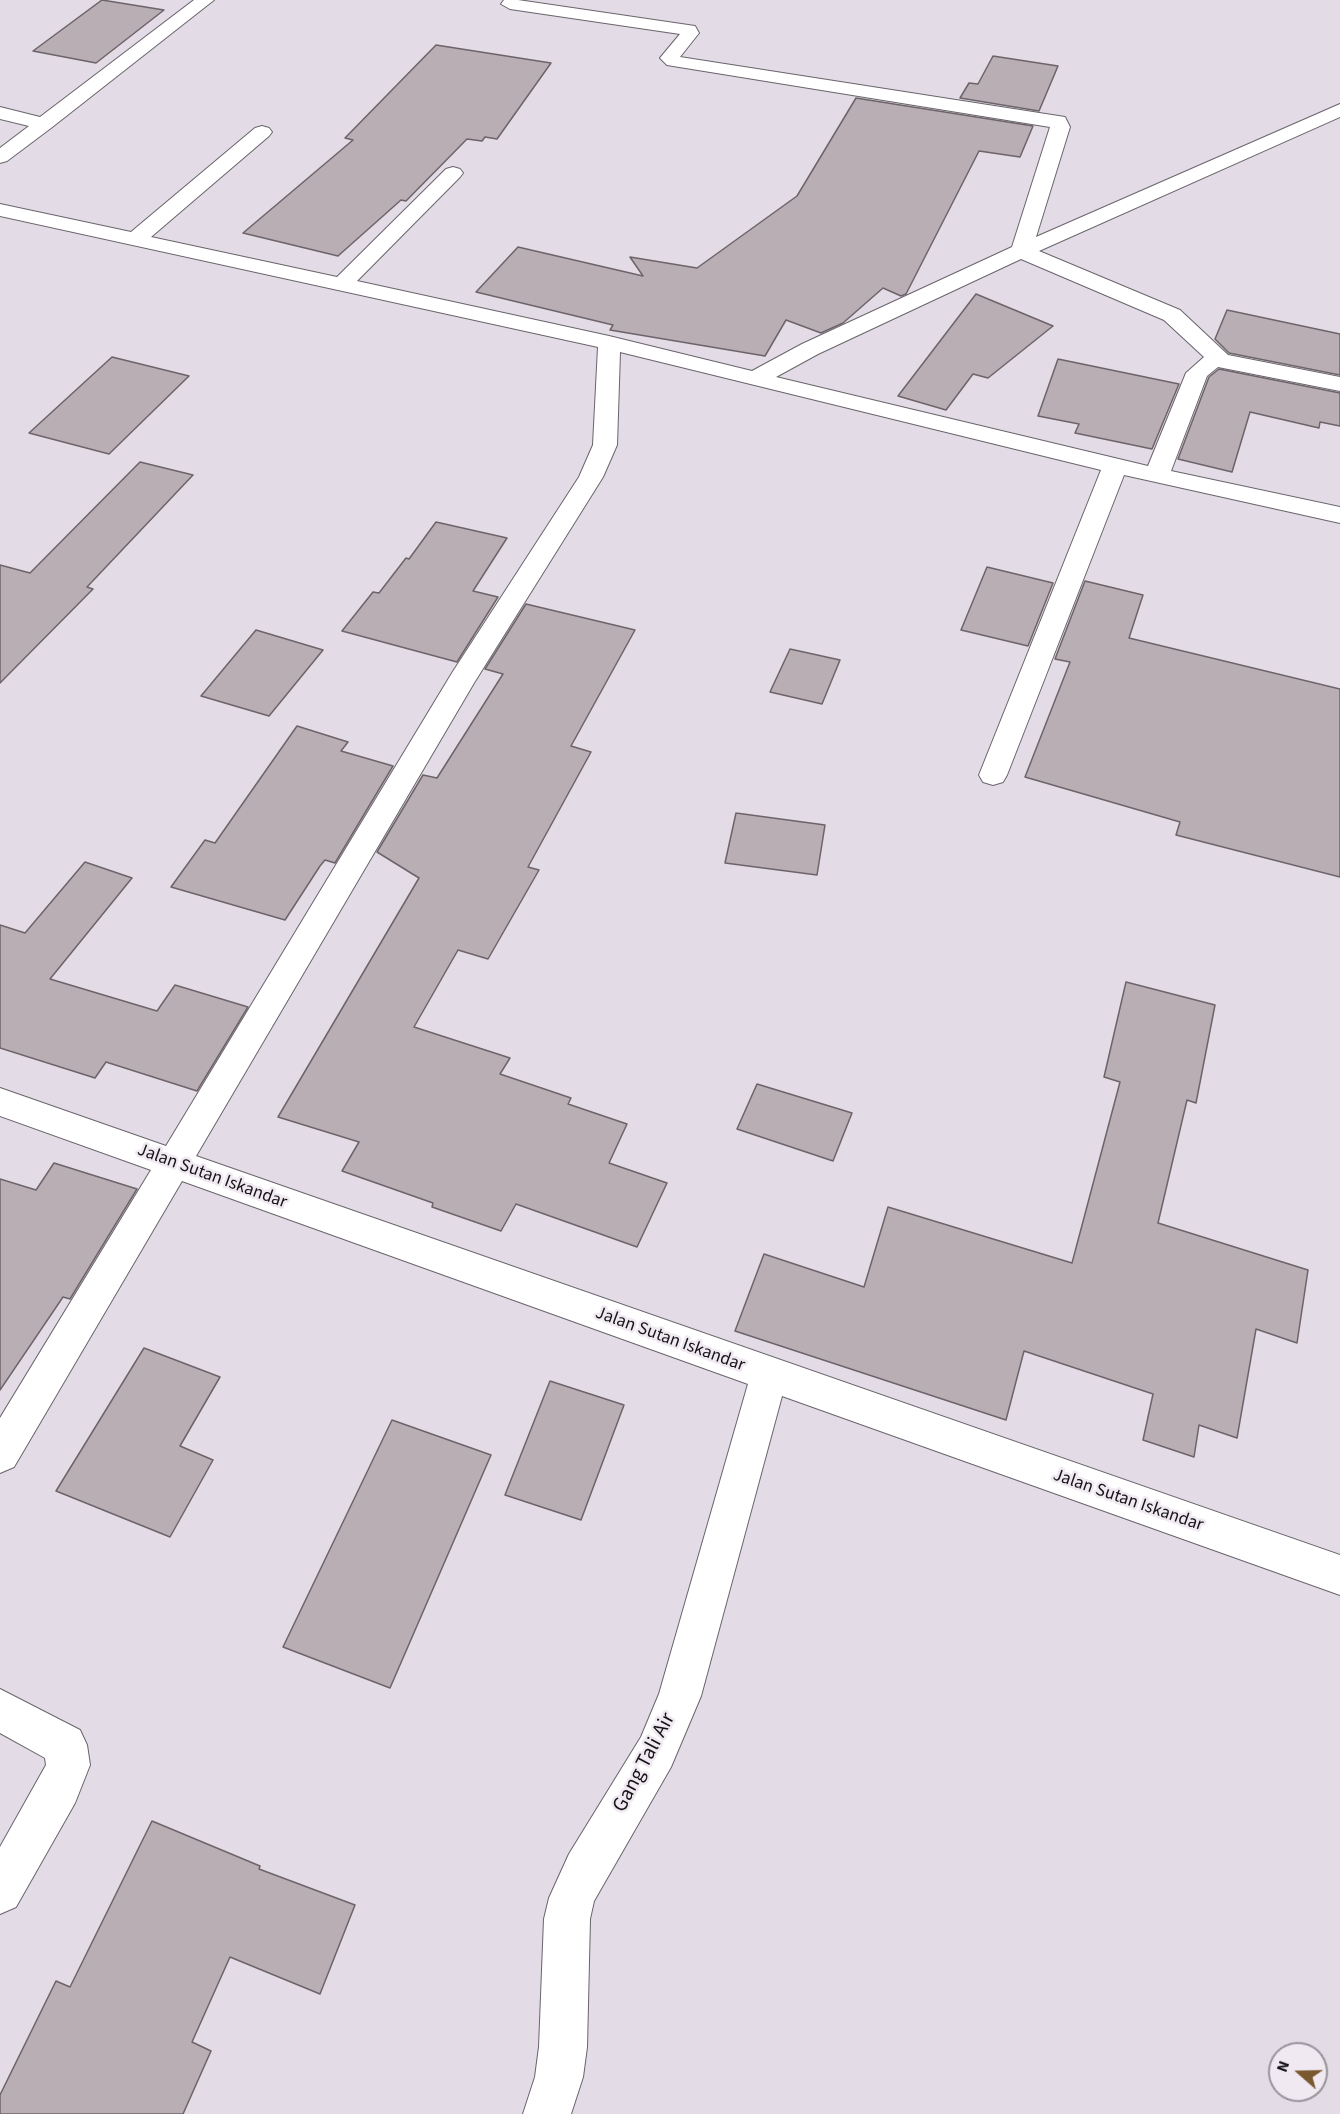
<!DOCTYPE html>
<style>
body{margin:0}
#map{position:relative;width:1340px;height:2114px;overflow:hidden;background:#e3dbe5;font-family:"Source Sans 3",sans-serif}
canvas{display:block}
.north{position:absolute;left:1268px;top:2042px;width:60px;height:60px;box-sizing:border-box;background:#f0e9f2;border:2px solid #99949a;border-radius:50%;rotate:290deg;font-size:16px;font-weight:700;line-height:24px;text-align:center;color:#161417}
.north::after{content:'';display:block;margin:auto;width:21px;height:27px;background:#7b5930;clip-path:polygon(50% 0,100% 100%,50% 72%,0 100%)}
</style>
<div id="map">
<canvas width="1340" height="2114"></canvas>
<div class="north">N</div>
</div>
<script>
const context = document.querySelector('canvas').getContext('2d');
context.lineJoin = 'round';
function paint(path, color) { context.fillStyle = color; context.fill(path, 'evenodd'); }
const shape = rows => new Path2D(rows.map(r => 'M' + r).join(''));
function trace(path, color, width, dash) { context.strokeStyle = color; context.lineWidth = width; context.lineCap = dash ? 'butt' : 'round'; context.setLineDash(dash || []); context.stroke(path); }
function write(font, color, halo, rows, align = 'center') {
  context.font = font + ' "Source Sans 3",sans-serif'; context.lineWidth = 5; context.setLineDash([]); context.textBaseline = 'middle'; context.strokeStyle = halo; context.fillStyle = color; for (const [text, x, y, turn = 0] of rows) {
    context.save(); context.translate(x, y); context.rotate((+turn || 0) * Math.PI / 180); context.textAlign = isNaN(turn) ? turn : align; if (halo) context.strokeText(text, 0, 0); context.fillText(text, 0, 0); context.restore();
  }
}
const building = shape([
 [102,0,164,10,96,63,33,51,102,0],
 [436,45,551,63,497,139,485,137,482,141,467,139,406,201,401,200,338,256,243,233,353,140,345,138,436,45],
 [993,56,1058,66,1039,111,960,98,969,83,978,84,993,56],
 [856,98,1033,126,1020,157,979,151,906,294,901,296,883,288,843,323,821,333,786,320,765,356,610,330,613,325,476,292,518,247,643,276,630,257,697,268,797,196,856,98],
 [976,294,1053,326,988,378,973,374,946,410,898,396,976,294],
 [1227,310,1340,334,1340,375,1229,353,1215,339,1227,310],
 [112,357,189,376,109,454,29,433,112,357],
 [1058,359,1179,384,1152,449,1075,433,1079,424,1038,416,1058,359],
 [1219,369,1340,393,1340,426,1320,422,1319,428,1250,412,1232,472,1178,459,1209,377,1219,369],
 [140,462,193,475,87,587,93,589,0,683,0,565,30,573,140,462],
 [436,522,507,538,473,591,498,597,457,662,342,631,373,592,379,593,406,558,409,559,436,522],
 [987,567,1053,583,1028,646,961,630,987,567],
 [1085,581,1143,595,1129,638,1340,689,1340,877,1176,835,1180,822,1025,777,1070,662,1055,659,1085,581],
 [526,604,635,630,571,746,591,752,528,867,539,870,488,959,458,950,414,1027,510,1058,500,1074,571,1098,568,1104,627,1124,609,1163,667,1183,637,1247,516,1204,501,1231,432,1207,433,1203,342,1171,359,1142,278,1117,419,878,377,852,423,775,437,778,503,674,485,669,526,604],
 [256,630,323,650,269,716,201,696,256,630],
 [790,649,840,660,822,704,770,692,790,649],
 [297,726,348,742,341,751,393,766,335,863,325,860,320,866,285,920,171,887,205,840,215,843,297,726],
 [736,813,825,825,817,875,725,863,736,813],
 [85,862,132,878,50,979,157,1011,175,985,248,1007,197,1091,106,1062,95,1078,0,1048,0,925,25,933,85,862],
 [1126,982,1215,1005,1196,1103,1187,1100,1158,1223,1308,1270,1297,1343,1256,1329,1237,1438,1199,1425,1194,1457,1143,1440,1153,1394,1024,1351,1006,1420,735,1331,764,1254,864,1287,888,1207,1072,1263,1120,1082,1104,1077,1126,982],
 [757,1084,852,1113,833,1161,737,1129,757,1084],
 [54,1163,137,1189,70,1299,63,1297,0,1390,0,1179,36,1190,54,1163],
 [144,1348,220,1377,180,1446,213,1460,170,1537,56,1491,144,1348],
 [550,1381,624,1405,581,1520,505,1495,550,1381],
 [392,1420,491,1455,390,1688,283,1647,392,1420],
 [152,1821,260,1866,259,1869,355,1905,320,1994,230,1957,192,2042,211,2051,183,2114,0,2114,0,2095,56,1981,70,1987,152,1821]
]);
paint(building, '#b8aeb4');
trace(building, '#6d646a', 1.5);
const minor = shape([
 [194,0,214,0,51,128,7,161,0,163,0,148,29,126,0,119,0,107,40,117,194,0],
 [504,0,518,0,695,26,699,33,680,57,1065,117,1070,127,1036,237,1340,104,1340,117,1039,251,1180,310,1228,355,1340,377,1340,391,1218,367,1207,376,1171,471,1340,507,1340,523,1124,475,1007,775,1003,782,993,785,983,782,979,775,1101,470,620,352,617,445,603,477,474,683,196,1156,1340,1555,1340,1595,782,1396,701,1696,671,1767,594,1901,590,1919,587,2047,583,2077,571,2114,523,2114,535,2077,539,2047,544,1919,549,1898,569,1854,641,1737,659,1694,748,1384,182,1181,14,1467,0,1473,0,1418,151,1170,0,1116,0,1088,166,1146,452,673,579,477,593,445,598,347,0,216,0,204,131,232,255,128,262,126,269,128,272,132,269,136,151,237,337,277,446,169,453,167,460,169,463,173,460,177,357,281,609,336,752,371,802,344,1012,247,1050,127,673,66,667,65,660,58,680,34,510,9,501,4,504,0],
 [1021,259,1164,320,1204,357,1186,373,1148,466,776,377,818,354,1021,259],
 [0,1689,80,1730,87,1745,90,1765,75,1803,16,1907,0,1914,0,1847,46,1765,45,1758,0,1733,0,1689]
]);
trace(minor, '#6a646c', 2);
paint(minor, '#fff');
write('18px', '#161417', '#f0e9f2', [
 ["Jalan Sutan Iskandar",212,1177,20],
 ["Jalan Sutan Iskandar",670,1340,20],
 ["Jalan Sutan Iskandar",1128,1501,19]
]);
write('21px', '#161417', '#f0e9f2', [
 ["Gang Tali Air",645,1763,-62]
]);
</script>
